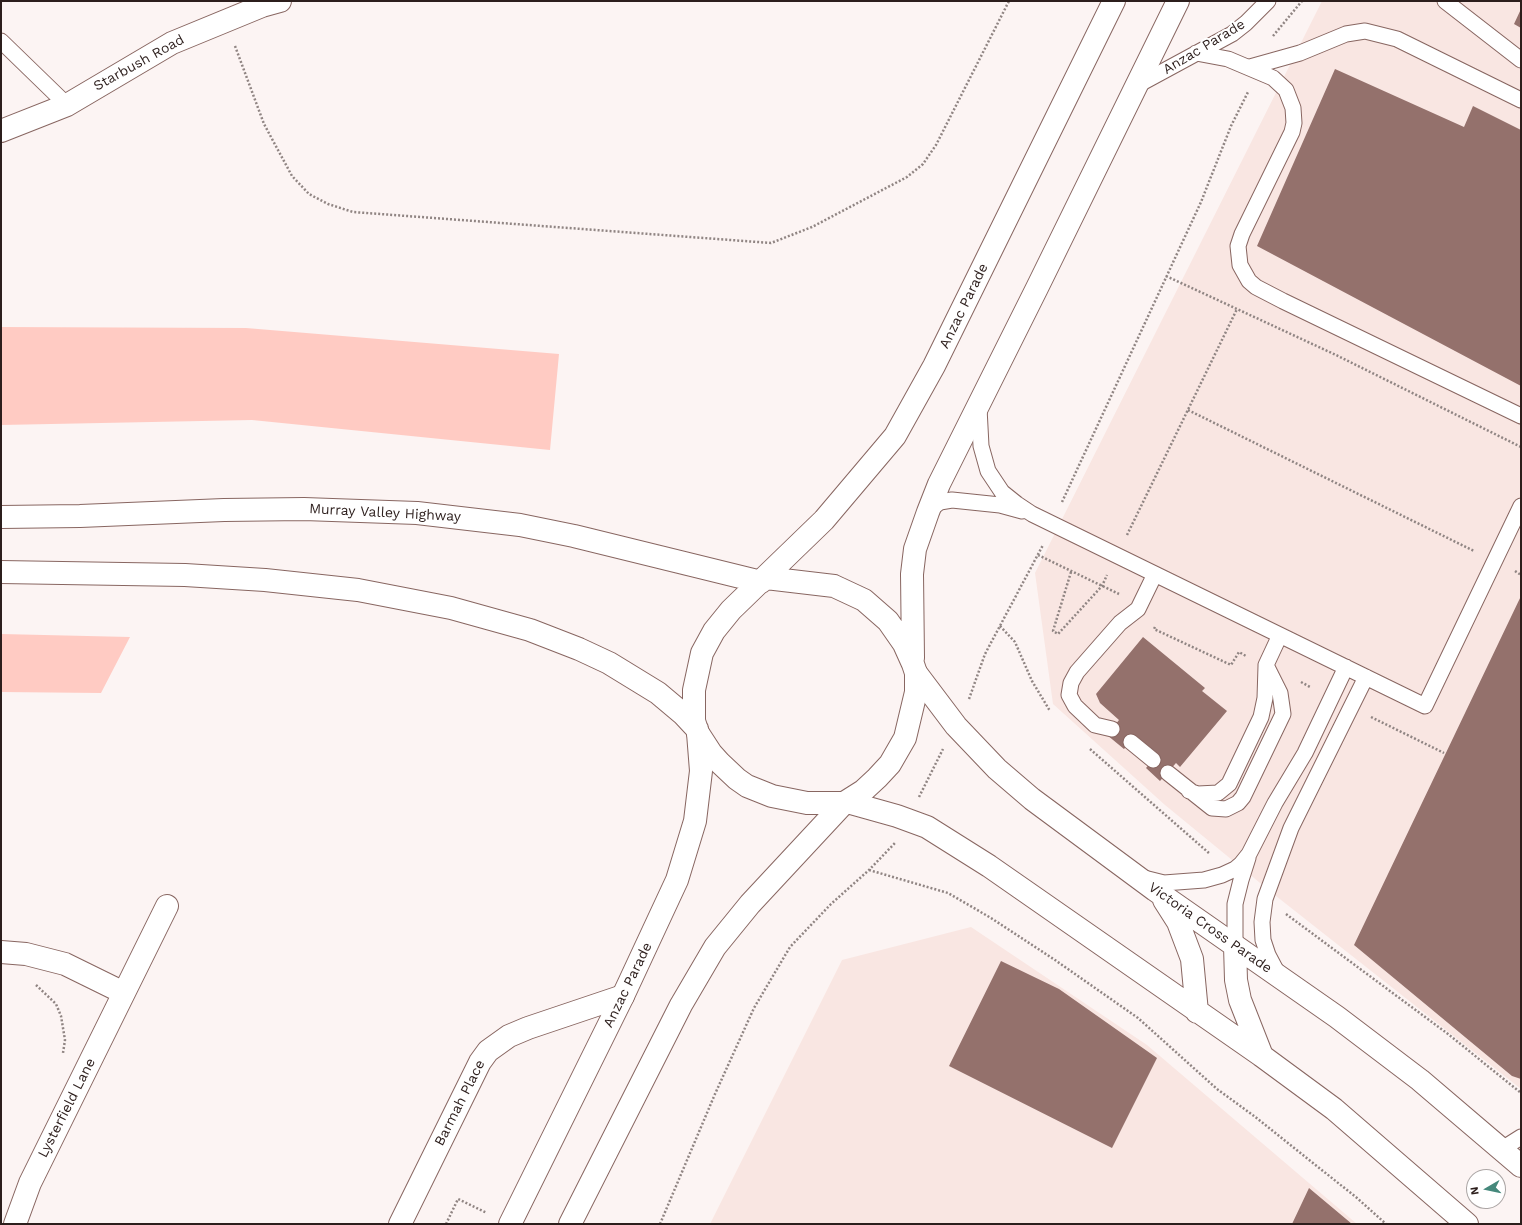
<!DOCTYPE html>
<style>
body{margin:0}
#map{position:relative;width:1522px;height:1225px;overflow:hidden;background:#fcf4f3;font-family:"Work Sans",sans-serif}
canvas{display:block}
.frame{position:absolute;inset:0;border:2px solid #2c1e1c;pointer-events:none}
.north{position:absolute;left:1466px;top:1169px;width:40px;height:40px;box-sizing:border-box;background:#fff;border:1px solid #aba5a4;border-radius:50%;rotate:261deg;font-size:11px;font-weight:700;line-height:16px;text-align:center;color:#2c1e1c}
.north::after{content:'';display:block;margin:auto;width:14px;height:18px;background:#45887b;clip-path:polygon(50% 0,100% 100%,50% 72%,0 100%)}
</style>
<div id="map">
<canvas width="1522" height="1225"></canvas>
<div class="frame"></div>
<div class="north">N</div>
</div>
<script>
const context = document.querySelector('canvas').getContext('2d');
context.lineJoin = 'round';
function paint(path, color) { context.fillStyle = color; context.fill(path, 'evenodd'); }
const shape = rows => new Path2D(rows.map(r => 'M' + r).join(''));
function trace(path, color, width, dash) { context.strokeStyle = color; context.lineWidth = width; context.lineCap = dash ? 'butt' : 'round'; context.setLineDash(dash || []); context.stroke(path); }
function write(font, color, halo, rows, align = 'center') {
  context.font = font + ' "Work Sans",sans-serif'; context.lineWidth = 4; context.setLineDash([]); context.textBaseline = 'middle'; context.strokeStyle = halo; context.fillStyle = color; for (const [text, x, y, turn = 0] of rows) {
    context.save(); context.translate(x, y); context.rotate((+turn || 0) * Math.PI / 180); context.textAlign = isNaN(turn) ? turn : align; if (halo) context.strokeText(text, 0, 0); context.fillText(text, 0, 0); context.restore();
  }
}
paint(shape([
 [1322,1,1521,1,1521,1089,1276,896,1165,805,1053,704,1035,573],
 [971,927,1147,1045,1357,1224,710,1224,842,960]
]), '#f9e6e2');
paint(shape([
 [1,327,246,328,559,354,550,450,252,420,1,425],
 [1,634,130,637,101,693,1,692]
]), '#ffcbc3');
paint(shape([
 [1521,9,1521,28,1514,24],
 [1335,69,1464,127,1473,106,1521,130,1521,386,1257,246],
 [1521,596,1521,1079,1512,1076,1354,945],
 [1143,637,1205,688,1202,691,1227,711,1180,767,1176,763,1160,781,1146,768,1158,754,1136,736,1124,749,1107,735,1119,720,1100,703,1096,694],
 [1001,961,1059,989,1157,1058,1112,1148,949,1066],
 [1309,1188,1352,1224,1292,1224]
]), '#94716c');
const service = shape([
 [1445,1,1521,60],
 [1,41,67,105],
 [1196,53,1228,59,1273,78,1286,90,1293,108,1294,123,1292,132,1242,234,1238,246,1240,265,1249,281,1256,287,1283,301,1521,416],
 [1250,67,1300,53,1346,34,1365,31,1397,39,1521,100],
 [1136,86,1232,34,1246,23,1268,1],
 [979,408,981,446,988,471,1002,492,1017,504,1032,514,1425,706,1521,506],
 [928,511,940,502,952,500,1000,505,1022,511],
 [1112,729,1095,725,1075,706,1069,695,1071,683,1077,672,1120,623,1138,609,1155,574],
 [1131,742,1153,760],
 [1168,773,1212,808,1226,809,1238,803,1243,797,1283,714,1280,693,1266,665,1280,635],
 [1189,791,1198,794,1218,793,1229,784,1261,717,1265,698,1266,666],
 [1144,878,1164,883,1204,880,1222,875,1235,869,1241,864,1249,854,1275,803,1305,753,1346,667],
 [1235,946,1235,904,1241,880,1248,858],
 [1278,974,1268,955,1263,940,1262,922,1265,899,1291,828,1366,677],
 [1502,1149,1521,1137]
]);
const minor = shape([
 [1,131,67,105,172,43,262,6,280,1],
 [1,952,26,954,65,964,124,993],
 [15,1224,30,1183,167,906],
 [400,1224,480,1062,488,1051,509,1036,528,1028,623,996]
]);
const secondary = shape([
 [916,673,956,726,997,769,1032,799,1155,890,1337,1017,1420,1080,1521,1166],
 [847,802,897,816,927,827,989,866,1262,1056,1334,1109,1467,1224],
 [1164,900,1178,922,1192,959,1197,1012],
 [1235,946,1236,980,1240,1000,1262,1056],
 [510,1224,623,996,677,880,695,821,701,771,698,733],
 [570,1224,681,1005,715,947,750,904,844,803]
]);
const primary = shape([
 [1,517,80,516,224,510,304,509,417,513,520,525,574,536,761,582],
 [1,572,185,575,265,580,358,590,451,608,530,630,579,649,609,663,658,693,683,714,697,729],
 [766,578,834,586,864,600,888,621,904,644,913,664,916,673,916,692,905,738,890,764,877,778,863,791,844,803,807,803,772,796,747,786,737,779,720,763,711,753,698,733,694,721,694,690,702,653,714,631,731,610,824,520,895,436,934,366,1114,1],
 [913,658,912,574,915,549,928,512,939,484,1037,288,1178,1]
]);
trace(service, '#886661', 17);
trace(minor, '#886661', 24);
trace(secondary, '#886661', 24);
trace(primary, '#886661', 24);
trace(shape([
 [1273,36,1302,1],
 [235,46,264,124,292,176,309,194,328,204,353,212,771,243,812,227,907,177,923,164,936,145,1009,1],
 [1166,276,1336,355,1521,447],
 [1188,410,1474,551],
 [1062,502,1201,202,1231,126,1248,92],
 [1127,535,1237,309],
 [1038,555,1119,594],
 [1515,571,1521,575],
 [1071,572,1053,631,1058,634,1102,586,1107,575],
 [1000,626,1015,642,1032,681,1050,711],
 [1155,627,1154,629,1231,665,1239,652,1246,656],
 [1301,682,1310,687],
 [969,699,985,654,1043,545],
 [1371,717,1444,753],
 [1090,749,1210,854],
 [919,797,943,749],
 [869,870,948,893,991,918,1055,960,1138,1018,1217,1089,1254,1116,1357,1198,1386,1224],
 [1286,914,1448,1034,1521,1093],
 [36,985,56,1004,61,1016,65,1040,63,1053],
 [446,1224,458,1199,487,1213],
 [660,1224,715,1094,754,1008,790,947,831,904,869,870,895,843]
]), '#908583', 2.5, [2, 2]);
trace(service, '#fff', 15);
trace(minor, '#fff', 22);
trace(secondary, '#fff', 22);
trace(primary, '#fff', 22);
write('14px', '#2c1e1c', '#fff', [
 ["Anzac Parade",1204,47,-31],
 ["Starbush Road",139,63,-29],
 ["Anzac Parade",964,306,-64],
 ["Murray Valley Highway",385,513,3],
 ["Victoria Cross Parade",1210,928,35],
 ["Anzac Parade",628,985,-64],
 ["Barmah Place",460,1103,-63],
 ["Lysterfield Lane",67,1108,-63]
]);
</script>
